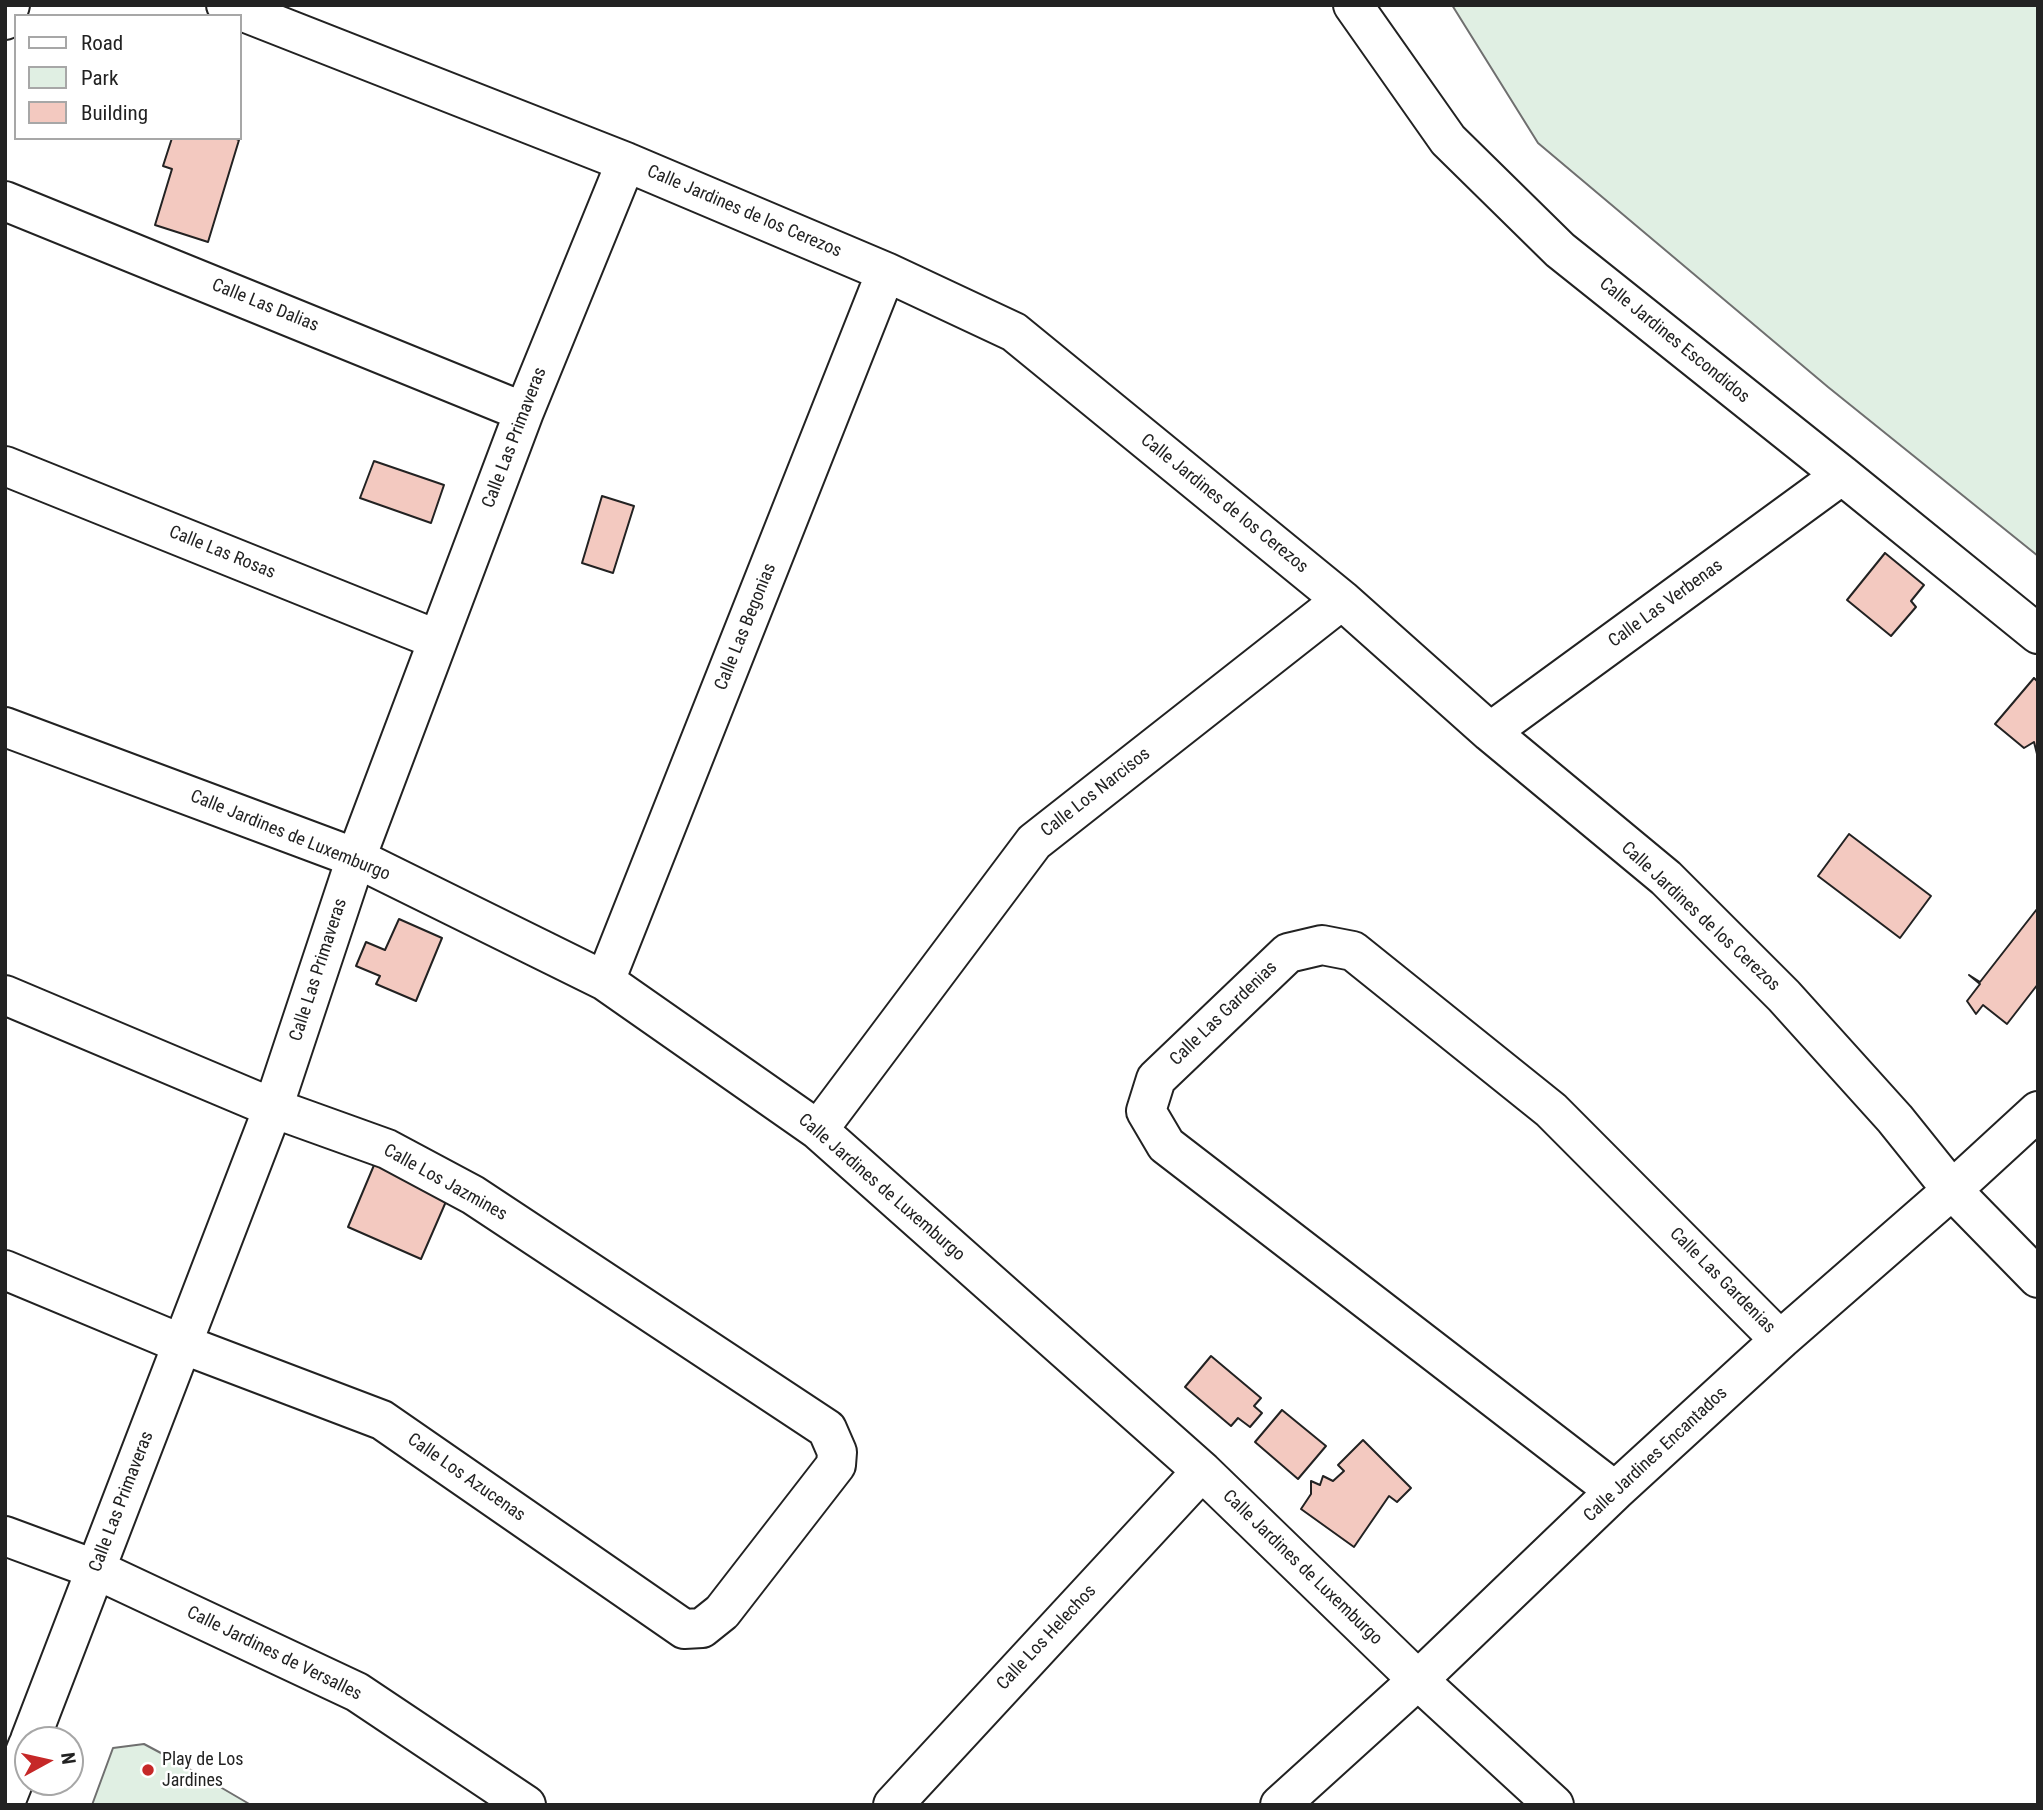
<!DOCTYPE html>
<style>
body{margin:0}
#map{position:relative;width:2043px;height:1810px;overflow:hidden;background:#fff;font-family:"Roboto Condensed",sans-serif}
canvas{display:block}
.frame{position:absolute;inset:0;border:7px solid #222;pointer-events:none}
.legend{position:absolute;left:14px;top:14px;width:228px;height:126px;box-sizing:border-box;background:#fff;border:2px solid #a7a7a7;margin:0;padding:9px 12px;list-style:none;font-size:21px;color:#222}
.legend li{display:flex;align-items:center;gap:14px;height:35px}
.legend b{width:35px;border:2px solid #a7a7a7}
.north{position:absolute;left:14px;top:1726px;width:70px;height:70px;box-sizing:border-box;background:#fff;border:2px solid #a7a7a7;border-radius:50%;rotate:82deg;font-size:19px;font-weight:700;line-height:28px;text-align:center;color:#222}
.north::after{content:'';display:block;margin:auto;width:24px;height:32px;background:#c62828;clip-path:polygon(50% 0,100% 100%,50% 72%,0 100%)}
</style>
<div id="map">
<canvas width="2043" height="1810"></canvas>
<div class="frame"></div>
<ul class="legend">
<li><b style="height:9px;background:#fff"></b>Road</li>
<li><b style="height:19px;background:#e0efe3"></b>Park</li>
<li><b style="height:19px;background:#f3c9c0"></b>Building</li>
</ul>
<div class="north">N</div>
</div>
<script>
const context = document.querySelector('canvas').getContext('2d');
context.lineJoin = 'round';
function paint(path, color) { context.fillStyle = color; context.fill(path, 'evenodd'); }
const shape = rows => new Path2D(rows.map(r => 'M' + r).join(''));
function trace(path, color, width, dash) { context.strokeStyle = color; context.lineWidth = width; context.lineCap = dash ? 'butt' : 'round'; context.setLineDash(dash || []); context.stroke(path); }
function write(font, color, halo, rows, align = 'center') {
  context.font = font + ' "Roboto Condensed",sans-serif'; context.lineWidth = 5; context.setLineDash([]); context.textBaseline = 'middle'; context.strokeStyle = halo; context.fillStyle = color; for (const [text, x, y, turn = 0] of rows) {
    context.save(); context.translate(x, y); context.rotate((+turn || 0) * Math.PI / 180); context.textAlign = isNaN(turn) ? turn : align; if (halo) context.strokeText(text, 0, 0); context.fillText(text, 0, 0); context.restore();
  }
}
const green = shape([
 [1452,5,2038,5,2038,556,1828,387,1538,143,1452,5],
 [144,1744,174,1760,251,1805,92,1805,113,1748,144,1744]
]);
paint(green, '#e0efe3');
trace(green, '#6f6f6f', 2);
const building = shape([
 [172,138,234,138,239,140,208,242,155,225,172,169,163,166,172,138],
 [374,461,444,485,431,523,360,498,374,461],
 [602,496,634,506,613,573,582,563,602,496],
 [1885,553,1924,585,1911,601,1916,607,1891,636,1847,600,1885,553],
 [2034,678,2038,682,2038,758,2034,742,2024,748,1995,724,2034,678],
 [1849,834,1931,896,1900,938,1818,876,1849,834],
 [2037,909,2038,984,2007,1024,1983,1005,1976,1014,1967,1001,1980,984,1969,975,1980,982,2037,909],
 [399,919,442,938,416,1001,376,984,380,976,356,966,366,942,385,950,399,919],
 [377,1158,451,1190,421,1259,348,1227,377,1158],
 [1211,1356,1261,1398,1254,1406,1262,1413,1250,1427,1238,1418,1231,1426,1185,1387,1211,1356],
 [1282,1410,1326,1446,1298,1479,1255,1442,1282,1410],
 [1363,1440,1411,1488,1397,1502,1389,1496,1354,1547,1301,1509,1311,1494,1311,1481,1320,1485,1323,1476,1333,1481,1344,1471,1338,1465,1363,1440]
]);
paint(building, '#f3c9c0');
trace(building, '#222', 2);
const minor = shape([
 [226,5,626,162,886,272,1014,332,1342,600,1490,732,1666,878,1784,996,1895,1119,1952,1190,2038,1278],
 [1353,5,1448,140,1560,250,1842,475,2038,634],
 [5,20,10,5],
 [5,201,524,412],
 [5,466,438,640],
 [5,727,356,858,605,981,818,1130,1202,1471,1418,1680,1554,1805],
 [1490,732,1842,475],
 [605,981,886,272],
 [5,995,273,1108,387,1149,473,1195,827,1429,837,1452,836,1465,722,1612,702,1628,684,1629,382,1420,182,1344,5,1270],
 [818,1130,1034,842,1342,600],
 [1615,1491,1166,1145,1146,1111,1156,1079,1288,953,1322,945,1353,951,1551,1110,1780,1340],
 [5,1536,97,1570,357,1692,526,1805],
 [30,1740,273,1108,356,858,524,412,626,162],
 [5,1803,28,1745],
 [893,1805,1202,1471],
 [1280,1805,1418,1680,1615,1491,1780,1340,1952,1190,2038,1111]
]);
trace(minor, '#222', 42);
trace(minor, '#fff', 38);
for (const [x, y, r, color] of [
 [148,1770,7,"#c62828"]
]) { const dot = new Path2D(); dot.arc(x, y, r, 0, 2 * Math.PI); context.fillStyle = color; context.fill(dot); trace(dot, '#fff', 2.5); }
write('18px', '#222', '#fff', [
 ["Calle Jardines de los Cerezos",744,212,23],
 ["Calle Las Dalias",265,306,22],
 ["Calle Jardines Escondidos",1674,341,39],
 ["Calle Las Primaveras",515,438,-69],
 ["Calle Jardines de los Cerezos",1224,504,39],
 ["Calle Las Rosas",222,553,22],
 ["Calle Las Verbenas",1666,604,-36],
 ["Calle Las Begonias",746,627,-68],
 ["Calle Los Narcisos",1096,793,-38],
 ["Calle Jardines de Luxemburgo",290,836,22],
 ["Calle Jardines de los Cerezos",1700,917,43],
 ["Calle Las Primaveras",319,970,-72],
 ["Calle Las Gardenias",1224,1014,-44],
 ["Calle Los Jazmines",445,1183,29],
 ["Calle Jardines de Luxemburgo",881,1188,41],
 ["Calle Las Gardenias",1722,1281,45],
 ["Calle Jardines Encantados",1656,1455,-43],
 ["Calle Los Azucenas",466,1478,35],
 ["Calle Las Primaveras",122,1502,-69],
 ["Calle Jardines de Luxemburgo",1302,1568,44],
 ["Calle Los Helechos",1047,1638,-47],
 ["Calle Jardines de Versalles",274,1654,26]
]);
write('18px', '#222', '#fff', [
 ["Play de Los",162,1760],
 ["Jardines",162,1781]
], 'left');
</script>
